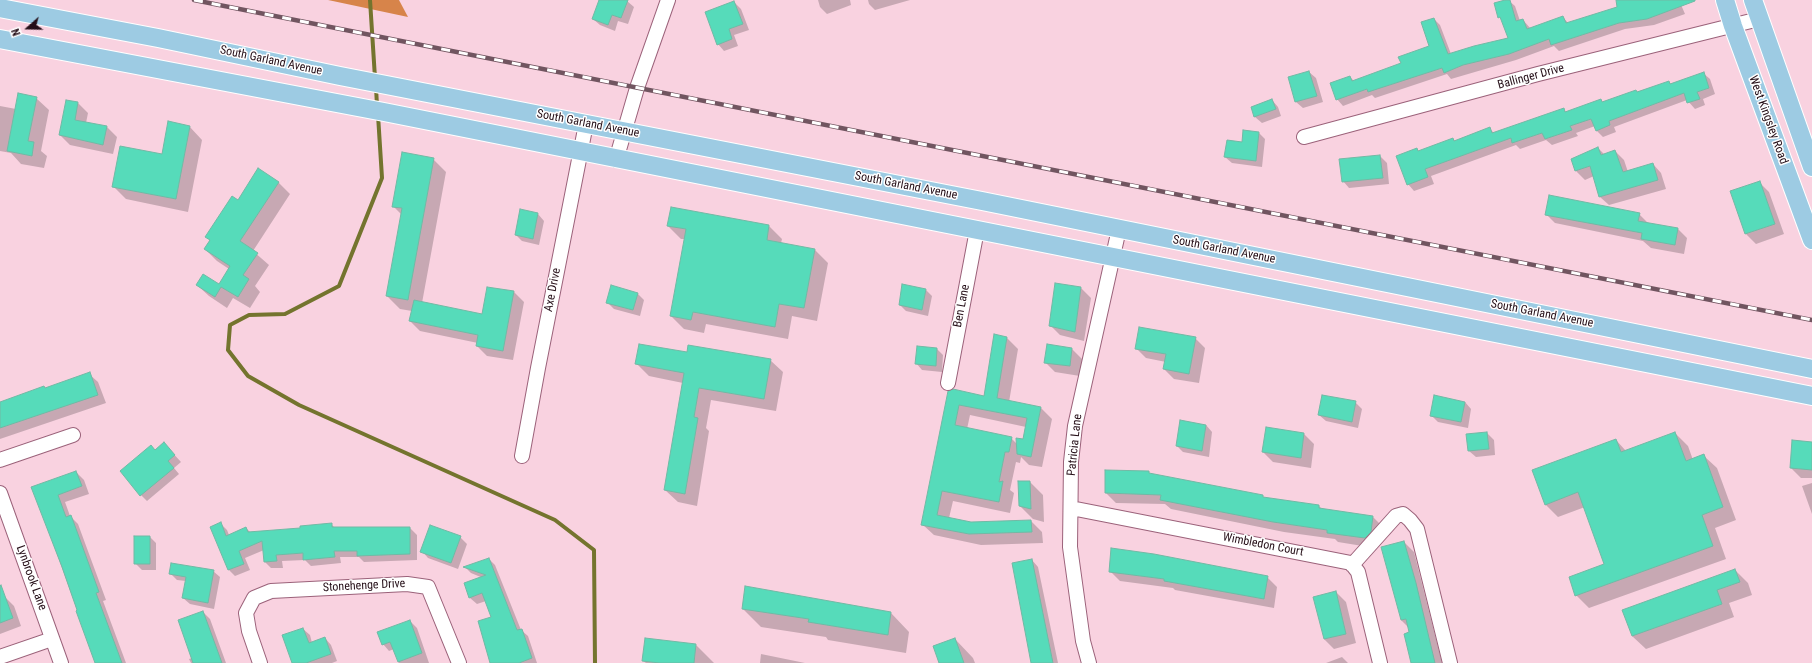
<!DOCTYPE html>
<style>
body{margin:0}
#map{position:relative;width:1812px;height:663px;overflow:hidden;background:#f9d2e0;font-family:"Roboto Condensed",sans-serif}
canvas{display:block}
.north{position:absolute;left:8px;top:8px;width:40px;height:40px;-webkit-text-stroke:3px #fff;paint-order:stroke;rotate:250deg;font-size:11px;font-weight:700;line-height:16px;text-align:center;color:#240e17}
.north::after{content:'';display:block;margin:auto;width:14px;height:18px;background:#240e17;clip-path:polygon(50% 0,100% 100%,50% 72%,0 100%)}
</style>
<div id="map">
<canvas width="1812" height="663"></canvas>
<div class="north">N</div>
</div>
<script>
const context = document.querySelector('canvas').getContext('2d');
context.lineJoin = 'round';
function paint(path, color) { context.fillStyle = color; context.fill(path, 'evenodd'); }
const shape = rows => new Path2D(rows.map(r => 'M' + r).join(''));
function trace(path, color, width, dash) { context.strokeStyle = color; context.lineWidth = width; context.lineCap = dash ? 'butt' : 'round'; context.setLineDash(dash || []); context.stroke(path); }
function write(font, color, halo, rows, align = 'center') {
  context.font = font + ' "Roboto Condensed",sans-serif'; context.lineWidth = 3; context.setLineDash([]); context.textBaseline = 'middle'; context.strokeStyle = halo; context.fillStyle = color; for (const [text, x, y, turn = 0] of rows) {
    context.save(); context.translate(x, y); context.rotate((+turn || 0) * Math.PI / 180); context.textAlign = isNaN(turn) ? turn : align; if (halo) context.strokeText(text, 0, 0); context.fillText(text, 0, 0); context.restore();
  }
}
paint(shape([
 [328,0,399,0,408,17]
]), '#d7844a');
paint(shape([
 [600,0,627,1,634,7,628,24,618,21,615,31,600,25,593,19],
 [818,0,850,0,851,5,827,14,820,7],
 [868,0,910,0,875,10,869,4],
 [1508,0,1515,6,1520,21,1523,20,1531,29,1563,17,1568,23,1618,8,1623,0,1679,0,1685,14,1654,25,1625,29,1559,51,1554,46,1516,60,1451,79,1447,74,1375,98,1372,95,1343,106,1337,99,1350,77,1354,81,1402,64,1431,47,1434,19,1440,25,1451,54,1509,38,1503,21,1499,17],
 [734,2,741,9,749,30,734,35,738,46,724,51,718,44],
 [1309,72,1316,78,1323,102,1303,108,1296,102,1289,78],
 [1703,73,1710,79,1715,94,1703,99,1705,105,1695,109,1687,100,1614,127,1616,132,1603,137,1596,130,1595,126,1576,133,1578,136,1552,145,1546,140,1520,149,1516,145,1431,176,1434,184,1414,191,1408,184,1417,149,1419,152,1453,139,1455,141,1490,129,1494,133,1564,110,1567,113,1600,100,1603,103,1636,91,1637,92,1669,82,1671,84],
 [36,98,49,110,41,151,47,156,44,168,21,164,11,153,0,151,0,106,16,109],
 [1272,100,1278,107,1281,116,1262,123,1255,117,1252,107],
 [67,101,78,103,88,113,86,123,107,127,117,137,113,154,70,145,60,135],
 [189,126,202,140,188,212,126,199,113,186,162,156],
 [1259,133,1265,139,1262,167,1232,163,1225,157],
 [1598,148,1605,155,1615,151,1624,160,1628,172,1653,164,1661,173,1666,189,1609,205,1600,197,1594,176,1585,180,1576,171,1572,160],
 [1380,156,1387,163,1389,184,1349,188,1343,181],
 [433,159,446,172,422,303,483,315,514,292,524,302,513,360,487,356,477,346,478,343,420,331,410,321,412,311,400,309,387,296,402,215,393,206],
 [278,182,290,194,253,251,269,265,255,286,260,292,250,308,233,298,227,308,209,296,197,285,219,285,229,269,217,261,205,249,211,241,207,237,238,202],
 [1759,182,1769,192,1784,234,1756,244,1746,234,1731,191],
 [671,208,769,226,782,239,781,243,815,250,828,263,817,321,792,316,788,339,706,324,704,333,684,329,671,316,685,239,681,239,668,226],
 [538,214,544,221,539,245,522,241,516,235],
 [1546,214,1639,214,1648,223,1678,229,1687,238,1684,254,1651,248,1643,241,1555,223],
 [1081,288,1091,298,1084,341,1060,335,1050,325],
 [926,290,932,296,928,316,906,311,900,305],
 [637,293,644,300,640,316,614,309,607,302],
 [995,335,1007,338,1018,349,1009,402,1041,408,1052,419,1042,467,1029,465,1021,457,1020,463,1016,462,1010,490,1014,493,1010,513,953,501,949,518,971,523,1031,521,1042,532,1043,543,981,545,934,535,922,524,949,392,984,397],
 [970,415,1026,427,1024,440,1017,444,1011,438,967,429],
 [1195,338,1205,348,1199,383,1174,379,1164,369,1166,362,1146,358,1136,348],
 [1047,345,1072,349,1082,359,1080,376,1055,372,1045,362],
 [937,349,943,355,942,372,922,370,916,363],
 [688,354,770,360,783,372,776,411,711,400,706,428,709,431,697,506,678,502,665,490,683,383,649,376,637,364],
 [89,374,98,382,106,403,0,439,0,403,44,387,46,389],
 [1355,402,1362,409,1358,428,1326,421,1319,415],
 [1465,402,1471,409,1468,428,1438,422,1431,415],
 [1180,421,1206,425,1212,432,1209,457,1183,452,1177,446],
 [1266,428,1304,434,1314,444,1311,468,1273,462,1263,452],
 [1487,433,1494,440,1495,455,1476,457,1469,451],
 [1675,433,1688,446,1693,460,1704,456,1717,468,1736,520,1715,528,1726,559,1589,608,1576,595,1605,565,1585,507,1558,517,1545,504,1616,440,1626,451],
 [1812,443,1812,478,1801,478,1791,468],
 [170,450,181,462,174,468,179,474,147,501,141,495,155,451],
 [76,472,84,480,89,494,65,502,70,516,78,524,106,600,103,601,126,663,96,663,33,487],
 [1151,475,1262,496,1264,498,1319,506,1322,509,1372,516,1382,526,1375,548,1338,542,1335,539,1284,532,1171,509,1165,504,1116,503,1106,493],
 [1030,482,1043,495,1044,522,1033,519,1020,506],
 [1812,483,1812,514,1802,486],
 [220,523,227,530,229,535,246,528,250,532,301,529,331,524,335,528,410,528,417,535,417,560,364,562,359,557,340,557,341,563,311,566,305,560,282,561,283,568,271,568,265,562,264,550,245,558,250,570,235,576,229,570,211,527],
 [150,537,156,543,156,570,142,570,135,563],
 [460,537,467,544,458,569,428,558,422,551],
 [1404,542,1414,552,1442,663,1412,663,1411,632,1409,628,1401,620],
 [489,559,495,565,521,630,528,636,537,663,491,663,484,643,486,642,492,617,486,601,477,604,470,598,465,584,483,578,471,573,465,567],
 [1032,560,1038,567,1058,663,1032,663],
 [1735,570,1748,583,1752,595,1729,603,1734,617,1646,649,1632,636],
 [213,571,220,577,214,609,190,604,183,598,186,581,177,580,170,573],
 [1110,571,1267,577,1277,587,1274,608,1175,590,1173,588,1120,581],
 [1336,592,1346,602,1356,643,1334,649,1324,639],
 [5,597,14,606,21,626,0,634,0,599],
 [743,609,891,613,909,632,906,653,828,640,826,637,761,627],
 [203,612,210,619,226,663,191,663,189,659,192,658],
 [410,621,417,628,429,663,399,663,394,649,389,651,383,644],
 [303,629,310,635,312,643,325,638,331,645,337,661,332,663,293,663],
 [955,639,973,658,975,663,940,663],
 [696,645,714,663,646,663,643,661],
 [761,654,805,663,760,663],
 [1342,657,1348,663,1326,663]
]), '#0003');
trace(shape([
 [370,0,375,78],
 [376,87,377,106],
 [378,115,382,178,339,286,285,314,249,315,230,325,228,350,248,376,299,405,555,520,594,550,595,663]
]), '#74742e', 4);
const building = shape([
 [599,0,628,0,621,18,612,15,608,25,592,19,599,0],
 [1505,0,1510,0,1516,21,1523,19,1527,29,1563,16,1566,23,1617,7,1616,0,1695,0,1695,1,1647,19,1619,23,1551,45,1549,39,1509,54,1463,65,1444,73,1442,68,1368,92,1367,89,1336,100,1330,83,1350,76,1352,81,1401,63,1398,57,1429,46,1421,22,1434,18,1448,54,1474,46,1508,38,1500,17,1498,18,1494,3,1505,0],
 [734,1,743,24,729,29,732,39,717,45,705,12,734,1],
 [1309,71,1317,96,1295,102,1288,77,1309,71],
 [1704,72,1709,88,1697,92,1700,99,1687,103,1684,93,1609,121,1610,125,1596,131,1591,119,1570,126,1572,130,1545,139,1542,133,1512,143,1511,138,1425,169,1428,177,1407,185,1396,156,1417,148,1418,151,1453,138,1454,141,1490,127,1492,133,1564,108,1565,112,1601,99,1602,102,1636,90,1637,92,1669,81,1670,84,1704,72],
 [18,93,37,97,28,141,34,142,32,156,7,151,18,93],
 [1272,99,1276,109,1254,117,1251,107,1272,99],
 [66,100,78,102,75,120,107,126,103,145,59,135,66,100],
 [168,121,190,126,176,199,112,187,120,146,162,154,168,121],
 [1243,130,1259,132,1256,161,1224,157,1227,140,1242,142,1243,130],
 [1598,147,1601,155,1615,150,1623,172,1653,163,1658,180,1599,197,1590,166,1575,171,1571,159,1598,147],
 [402,152,434,158,408,300,386,296,402,208,392,207,402,152],
 [1380,155,1383,178,1342,182,1339,159,1380,155],
 [258,168,279,182,240,241,258,253,243,275,249,279,238,297,221,287,215,297,196,285,203,274,219,284,230,266,204,249,210,240,205,237,232,196,238,200,258,168],
 [1760,181,1775,224,1745,234,1730,191,1760,181],
 [1549,195,1640,213,1638,221,1678,228,1675,245,1641,239,1642,233,1545,215,1549,195],
 [671,207,769,225,767,240,815,249,804,308,779,304,775,327,693,312,691,320,670,316,686,229,667,226,671,207],
 [520,209,538,213,533,239,515,235,520,209],
 [1055,283,1081,287,1075,332,1049,326,1055,283],
 [902,284,926,289,922,310,899,305,902,284],
 [611,285,638,293,633,310,606,303,611,285],
 [487,287,514,291,503,351,476,346,478,335,409,321,414,300,482,314,487,287],
 [1139,327,1196,337,1189,374,1163,369,1166,354,1135,349,1139,327],
 [994,334,1007,337,997,398,1041,407,1031,457,1017,454,1016,438,1023,439,1027,418,959,405,955,425,1012,437,1009,452,1005,452,999,482,1003,481,999,502,942,491,937,515,971,522,1031,520,1032,532,969,534,921,525,948,391,953,389,984,396,994,334],
 [639,344,687,352,688,345,771,359,764,399,699,388,694,417,698,418,685,494,664,490,684,373,635,364,639,344],
 [1047,344,1072,348,1070,366,1044,363,1047,344],
 [917,346,937,348,936,366,915,364,917,346],
 [90,372,98,395,0,428,0,402,44,386,45,388,90,372],
 [1322,395,1356,401,1352,422,1318,415,1322,395],
 [1434,395,1465,402,1461,422,1430,416,1434,395],
 [1180,420,1206,425,1202,451,1176,446,1180,420],
 [1266,427,1304,433,1301,458,1262,452,1266,427],
 [1487,432,1489,449,1468,451,1466,434,1487,432],
 [1675,432,1686,461,1704,454,1723,507,1702,515,1713,546,1575,596,1569,577,1604,564,1578,492,1545,505,1532,470,1616,439,1621,452,1675,432],
 [1792,440,1812,442,1812,470,1790,468,1792,440],
 [164,442,175,455,168,461,174,468,140,496,120,471,151,445,155,450,164,442],
 [1105,470,1149,471,1149,473,1263,495,1263,497,1319,505,1319,508,1373,516,1371,532,1365,538,1327,533,1327,530,1273,522,1160,500,1161,495,1105,493,1105,470],
 [76,471,82,486,58,495,66,517,71,515,99,592,96,593,122,663,95,663,76,611,77,610,62,567,31,487,76,471],
 [1018,481,1030,481,1031,509,1019,506,1018,481],
 [221,522,226,536,246,527,248,532,300,528,300,526,332,523,332,527,410,527,410,554,357,556,357,551,334,551,335,557,303,560,303,553,276,555,277,561,264,562,262,541,239,551,244,564,228,570,210,527,221,522],
 [430,525,461,536,451,563,420,552,430,525],
 [134,536,150,536,150,564,134,564,134,536],
 [1404,541,1416,583,1435,663,1411,663,1404,634,1409,632,1406,619,1401,620,1381,547,1404,541],
 [1111,548,1154,554,1268,576,1264,599,1164,581,1164,579,1109,572,1111,548],
 [489,558,517,630,522,629,532,658,519,663,490,663,478,621,491,617,482,593,469,598,464,583,486,575,463,567,489,558],
 [1032,559,1053,663,1031,663,1012,563,1032,559],
 [171,563,214,570,208,603,182,598,186,577,169,574,171,563],
 [1735,569,1740,582,1717,590,1722,604,1632,636,1622,610,1735,569],
 [1,585,13,618,0,623,0,586,1,585],
 [745,586,891,612,888,635,808,622,809,619,742,609,745,586],
 [1336,591,1346,634,1324,639,1313,597,1336,591],
 [203,611,214,641,222,663,193,663,178,620,203,611],
 [410,620,422,653,398,662,390,642,382,645,377,632,410,620],
 [303,628,309,643,325,637,331,654,306,663,292,663,282,635,303,628],
 [645,638,696,644,694,663,660,663,642,661,645,638],
 [955,638,964,663,939,663,933,646,955,638]
]);
paint(building, '#56dbba');
trace(building, '#71b9a4', 1);
const minor = shape([
 [1304,137,1538,74,1759,19],
 [616,160,637,88,668,0],
 [948,383,977,230],
 [522,456,538,368,586,124],
 [0,460,73,435],
 [0,493,61,663],
 [1071,508,1351,563,1358,572,1380,663],
 [1352,565,1396,516,1403,514,1410,520,1417,529,1450,663],
 [0,657,52,639],
 [260,663,249,631,246,613,254,598,271,591,407,584,428,587,459,663],
 [1089,663,1083,641,1070,547,1071,462,1075,426,1119,229]
]);
const major = shape([
 [1725,0,1733,26,1812,240],
 [1753,0,1812,167],
 [0,8,158,38,340,76,982,201,1812,369],
 [0,39,384,112,1812,396]
]);
trace(minor, '#9b627a', 16);
trace(major, '#fff', 20);
trace(minor, '#fff', 14);
trace(major, '#9dcbe3', 18);
const rail = shape([
 [194,0,1812,320]
]);
trace(rail, '#715560', 4.5);
trace(rail, '#fff', 3, [9]);
write('12px', '#240e17', '#fff', [
 ["South Garland Avenue",271,61,12],
 ["Ballinger Drive",1531,77,-15],
 ["West Kingsley Road",1768,120,70],
 ["South Garland Avenue",588,124,11],
 ["South Garland Avenue",906,186,11],
 ["South Garland Avenue",1224,250,11],
 ["Axe Drive",553,290,-79],
 ["Ben Lane",962,306,-79],
 ["South Garland Avenue",1542,314,11],
 ["Patricia Lane",1075,445,-84],
 ["Wimbledon Court",1263,545,11],
 ["Lynbrook Lane",31,578,70],
 ["Stonehenge Drive",364,586,-3]
]);
</script>
